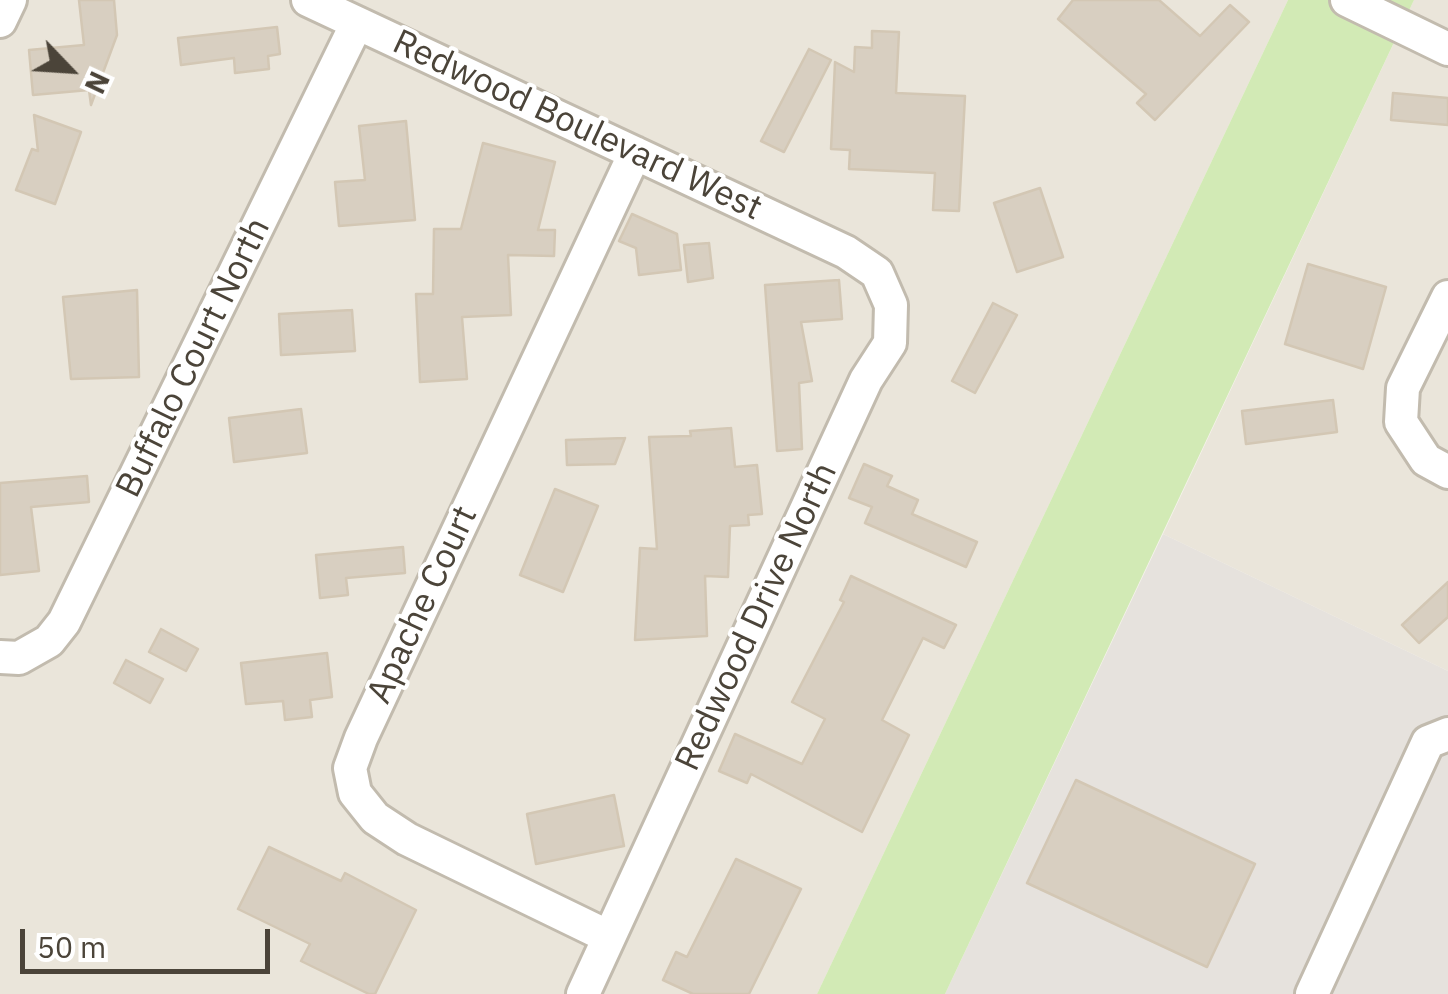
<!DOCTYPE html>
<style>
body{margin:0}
#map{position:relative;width:1448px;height:994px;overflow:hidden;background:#f6f3ec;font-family:"IBM Plex Sans",sans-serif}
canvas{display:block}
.north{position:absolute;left:20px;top:20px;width:100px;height:100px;-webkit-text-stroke:8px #fff;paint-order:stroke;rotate:115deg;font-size:28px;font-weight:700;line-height:40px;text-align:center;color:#4b4439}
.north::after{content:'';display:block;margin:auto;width:35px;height:45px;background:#4b4439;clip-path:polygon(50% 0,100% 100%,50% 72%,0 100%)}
.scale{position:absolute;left:20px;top:929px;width:250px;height:45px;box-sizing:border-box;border:5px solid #4b4439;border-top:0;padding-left:12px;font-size:30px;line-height:35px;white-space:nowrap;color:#4b4439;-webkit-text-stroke:8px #fff;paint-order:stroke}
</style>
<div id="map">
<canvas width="1448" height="994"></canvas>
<div class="north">N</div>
<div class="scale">50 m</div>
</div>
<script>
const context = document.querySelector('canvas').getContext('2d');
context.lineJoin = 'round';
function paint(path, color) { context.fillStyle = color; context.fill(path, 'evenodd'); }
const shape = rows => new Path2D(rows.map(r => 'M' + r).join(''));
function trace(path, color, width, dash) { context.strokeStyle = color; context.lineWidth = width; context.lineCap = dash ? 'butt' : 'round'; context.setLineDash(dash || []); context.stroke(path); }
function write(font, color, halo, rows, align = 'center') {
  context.font = font + ' "IBM Plex Sans",sans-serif'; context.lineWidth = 8; context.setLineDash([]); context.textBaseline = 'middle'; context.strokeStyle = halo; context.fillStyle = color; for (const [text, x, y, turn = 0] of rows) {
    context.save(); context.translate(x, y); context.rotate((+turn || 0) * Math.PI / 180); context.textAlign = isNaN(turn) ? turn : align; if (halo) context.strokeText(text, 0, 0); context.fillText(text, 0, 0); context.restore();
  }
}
paint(shape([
 [0,0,1288,0,817,994,0,994],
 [1414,0,1448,0,1448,671,1163,534]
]), '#eae5da');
paint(shape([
 [1163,534,1448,671,1448,994,945,994]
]), '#e6e2dd');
paint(shape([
 [1288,0,1414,0,945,994,817,994]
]), '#d2eab5');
const building = shape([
 [79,0,114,0,117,35,91,105,89,90,33,95,29,50,84,45,79,0],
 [1073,0,1159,0,1200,36,1230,5,1249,22,1155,120,1137,103,1146,94,1058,19,1073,0],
 [277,27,280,54,268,56,269,69,235,73,234,58,181,65,178,38,277,27],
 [872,31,899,32,896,93,965,96,959,211,933,210,935,173,849,169,850,150,831,149,835,62,854,72,855,47,872,48,872,31],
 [809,49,831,60,784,152,761,141,809,49],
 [1393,93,1448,98,1448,125,1391,120,1393,93],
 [34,115,81,132,55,204,16,190,32,149,38,151,34,115],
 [406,121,415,220,339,226,335,182,365,180,359,126,406,121],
 [483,143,555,162,538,230,555,230,554,256,508,255,511,315,462,317,467,379,420,382,416,294,433,294,434,229,461,229,483,143],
 [1040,188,1063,257,1017,272,994,203,1040,188],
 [632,214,677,234,681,270,639,275,636,248,619,241,632,214],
 [709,243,713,278,688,282,684,245,709,243],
 [1308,264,1386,287,1363,369,1285,344,1308,264],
 [839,280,842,319,801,322,812,381,799,383,802,449,777,451,765,285,839,280],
 [137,290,139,377,71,379,63,297,137,290],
 [993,303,1017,315,975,393,952,381,993,303],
 [352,310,355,351,281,355,279,314,352,310],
 [1333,400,1337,432,1246,444,1242,411,1333,400],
 [301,409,307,453,234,462,229,418,301,409],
 [731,428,735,467,757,465,762,514,748,515,749,525,730,526,728,577,705,576,707,636,635,640,640,548,657,549,649,437,691,436,690,431,731,428],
 [625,438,615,464,567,465,566,440,625,438],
 [864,464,892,476,887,486,918,500,912,514,977,542,966,567,865,523,872,507,849,498,864,464],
 [87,476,89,502,31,507,39,571,0,575,0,483,87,476],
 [555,489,598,506,563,592,520,575,555,489],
 [403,547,405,573,346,578,348,595,320,598,316,555,403,547],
 [851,576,956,625,944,648,923,638,882,720,909,735,862,832,751,774,747,783,719,771,735,734,802,764,825,719,792,702,844,602,840,600,851,576],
 [1448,582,1448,617,1419,643,1402,625,1448,582],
 [161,629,198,649,186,671,149,652,161,629],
 [327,653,332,697,310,700,312,717,285,720,283,701,246,704,241,663,327,653],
 [126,660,163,679,150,703,114,683,126,660],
 [1076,780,1255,864,1207,967,1027,883,1076,780],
 [614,795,624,846,536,864,527,814,614,795],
 [269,847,341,881,345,873,416,910,375,994,369,994,301,961,310,944,238,909,269,847],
 [736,859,801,889,749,994,693,994,663,980,676,952,687,957,736,859]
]);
paint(building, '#d8cfc1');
trace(building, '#d3c7b4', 2.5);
const minor = shape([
 [308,0,846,252,877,273,891,305,890,343,866,380,583,994],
 [1347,0,1448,49],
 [0,21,10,0],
 [1448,297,1403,388,1401,422,1426,460,1448,472],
 [0,657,19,658,49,641,64,622,357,23],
 [609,937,407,839,375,818,355,793,350,768,361,738,635,153],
 [1312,994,1428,742,1448,734]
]);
trace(minor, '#c2bbae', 38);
trace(minor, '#fff', 32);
write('35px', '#4b4439', '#fff', [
 ["Redwood Boulevard West",577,126,25],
 ["Buffalo Court North",194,358,-64],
 ["Apache Court",423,605,-65],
 ["Redwood Drive North",757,617,-65]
]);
</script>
